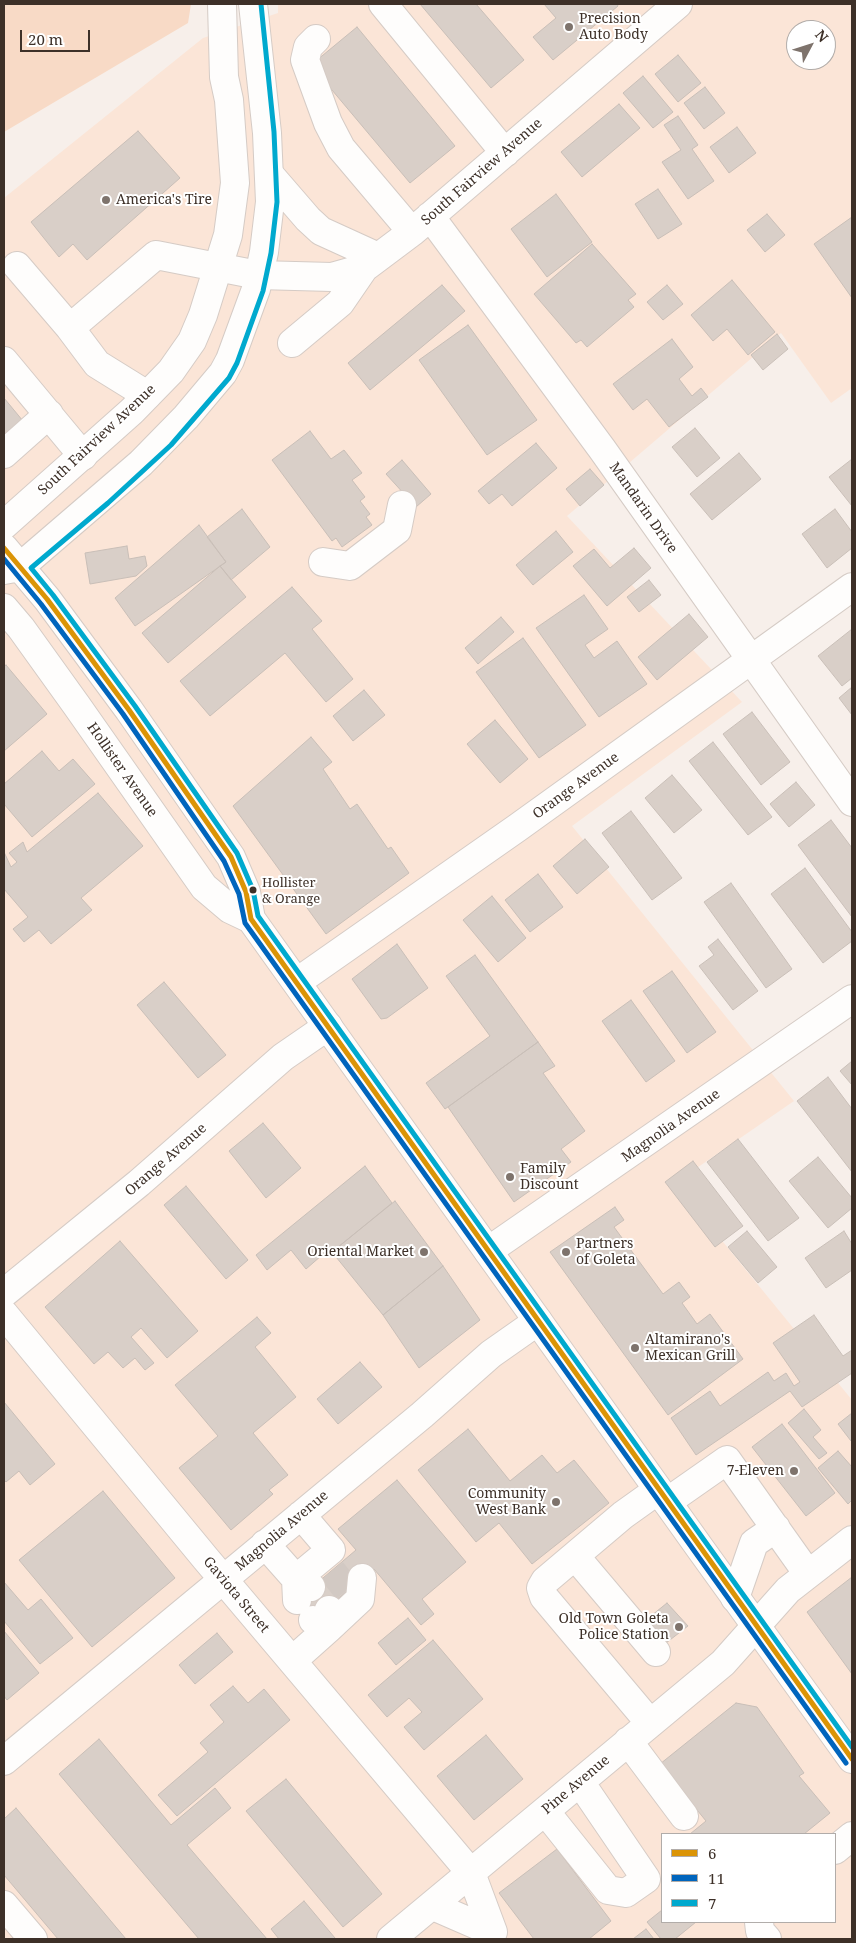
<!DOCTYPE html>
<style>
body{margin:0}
#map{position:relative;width:856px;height:1943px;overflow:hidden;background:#f7efea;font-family:"Noto Serif",serif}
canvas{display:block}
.frame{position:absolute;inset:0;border:5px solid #3d3028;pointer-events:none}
.legend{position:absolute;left:661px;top:1833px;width:175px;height:90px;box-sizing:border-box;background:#fff;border:1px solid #b1aca9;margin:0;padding:6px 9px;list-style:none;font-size:15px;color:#3d3028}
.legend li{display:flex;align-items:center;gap:10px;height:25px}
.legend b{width:25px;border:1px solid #b1aca9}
.north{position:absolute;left:786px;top:20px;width:50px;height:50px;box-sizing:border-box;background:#fff;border:1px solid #b1aca9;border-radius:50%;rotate:50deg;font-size:14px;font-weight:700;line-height:20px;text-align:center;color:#3d3028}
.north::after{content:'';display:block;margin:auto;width:18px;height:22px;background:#7e736c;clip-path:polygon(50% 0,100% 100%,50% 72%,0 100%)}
.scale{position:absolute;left:20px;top:30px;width:70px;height:22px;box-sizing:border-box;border:2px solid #3d3028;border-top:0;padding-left:6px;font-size:15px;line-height:18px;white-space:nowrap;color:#3d3028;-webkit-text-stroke:4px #fff;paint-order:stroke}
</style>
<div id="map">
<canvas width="856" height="1943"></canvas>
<div class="frame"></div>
<ul class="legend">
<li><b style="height:6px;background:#db9406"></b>6</li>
<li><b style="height:6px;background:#0065bd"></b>11</li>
<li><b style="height:6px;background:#00a9ce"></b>7</li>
</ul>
<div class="north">N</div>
<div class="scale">20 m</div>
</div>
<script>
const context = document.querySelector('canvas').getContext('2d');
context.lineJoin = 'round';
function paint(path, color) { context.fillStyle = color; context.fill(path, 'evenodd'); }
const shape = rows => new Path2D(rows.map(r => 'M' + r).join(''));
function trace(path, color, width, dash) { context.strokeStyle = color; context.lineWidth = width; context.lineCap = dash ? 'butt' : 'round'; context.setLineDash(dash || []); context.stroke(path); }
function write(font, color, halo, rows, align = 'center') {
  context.font = font + ' "Noto Serif",serif'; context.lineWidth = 4; context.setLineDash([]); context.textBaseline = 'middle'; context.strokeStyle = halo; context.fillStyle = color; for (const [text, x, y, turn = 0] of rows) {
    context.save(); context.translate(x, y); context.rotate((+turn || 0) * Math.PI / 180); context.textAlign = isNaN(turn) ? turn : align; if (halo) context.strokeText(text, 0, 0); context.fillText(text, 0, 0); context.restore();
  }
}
paint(shape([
 [278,4,852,4,852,388,831,403,781,333,567,516,742,702,572,826,794,1101,675,1183,852,1400,852,1939,4,1939,4,198,203,38,278,13],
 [796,30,826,30,826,60,796,60],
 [662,1834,835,1834,835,1922,662,1922]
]), '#fbe5d7');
paint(shape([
 [4,4,191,4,188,23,4,132]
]), '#f8dac6');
const building = shape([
 [420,4,476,4,524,60,491,88,420,4],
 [544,4,617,4,618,6,553,60,533,37,556,18,544,4],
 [357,27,455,146,410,183,311,65,357,27],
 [678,55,701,83,678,102,655,74,678,55],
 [643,76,673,112,653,128,623,93,643,76],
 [705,87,725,113,704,129,684,103,705,87],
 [619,104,640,128,582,177,561,152,619,104],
 [678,116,698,145,692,149,714,181,688,199,662,162,681,150,664,125,678,116],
 [737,127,756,153,729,173,710,147,737,127],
 [138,131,180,178,87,260,73,244,59,257,31,222,138,131],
 [658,189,682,224,658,239,635,204,658,189],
 [556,194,592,242,547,277,511,229,556,194],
 [767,214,785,235,765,252,747,230,767,214],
 [852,217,852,298,814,244,852,217],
 [592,244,636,294,628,300,634,307,587,347,581,340,576,343,534,294,592,244],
 [732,280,775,332,748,355,727,329,713,341,691,315,732,280],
 [442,285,465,311,370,390,348,363,442,285],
 [667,285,683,304,663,320,647,302,667,285],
 [468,325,537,420,487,455,419,360,468,325],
 [777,334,788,349,763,370,751,355,777,334],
 [672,339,693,367,679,379,692,396,701,388,708,397,669,427,647,399,633,410,613,384,672,339],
 [4,398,23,421,4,437,4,398],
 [695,428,720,458,697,477,672,447,695,428],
 [310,431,331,459,344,450,362,473,352,480,365,497,360,501,370,514,366,517,372,525,342,547,336,538,332,541,272,460,310,431],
 [536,443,557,468,512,506,502,494,489,504,478,491,536,443],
 [739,453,761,479,712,520,690,494,739,453],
 [852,459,852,506,829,477,852,459],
 [402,460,431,494,416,507,386,474,402,460],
 [590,469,604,485,580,506,566,489,590,469],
 [242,509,270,547,231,580,220,566,226,562,207,537,242,509],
 [835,509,852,532,852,548,827,568,802,534,835,509],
 [199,525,226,562,135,626,115,598,199,525],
 [556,531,573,552,533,585,516,565,556,531],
 [127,546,129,559,145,556,147,566,136,576,90,584,85,553,127,546],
 [634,548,651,568,607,606,573,566,594,549,610,568,634,548],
 [220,566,246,597,168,663,142,633,220,566],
 [649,580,661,595,639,612,627,597,649,580],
 [292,587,322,621,312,629,353,679,326,702,285,653,210,716,180,681,292,587],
 [584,595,608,629,585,645,594,658,617,641,647,684,599,717,536,628,584,595],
 [689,614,708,637,657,680,638,657,689,614],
 [501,617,514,632,478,664,465,648,501,617],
 [852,629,852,678,842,686,818,656,852,629],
 [523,638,586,725,539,758,476,672,523,638],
 [6,665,47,714,4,751,4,667,6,665],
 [852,687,852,715,839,698,852,687],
 [364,690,385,715,353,741,333,716,364,690],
 [752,712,790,762,761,785,723,734,752,712],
 [495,720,528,759,500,783,467,744,495,720],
 [311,737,332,762,323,769,350,809,357,804,388,849,391,847,409,873,326,934,233,806,311,737],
 [713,742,772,817,748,835,689,761,713,742],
 [42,751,59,771,73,759,95,784,32,837,4,804,4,784,42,751],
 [672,775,702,810,674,833,645,798,672,775],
 [796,782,815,805,789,827,770,804,796,782],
 [98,793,143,846,81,898,92,910,51,944,39,930,24,942,13,929,28,917,4,889,4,852,11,867,17,862,9,853,23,842,27,852,98,793],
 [631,811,682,878,652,900,602,833,631,811],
 [831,820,852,848,852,917,798,845,831,820],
 [585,839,609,867,577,894,553,866,585,839],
 [805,868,852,932,852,941,823,963,771,894,805,868],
 [538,874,563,907,530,932,505,900,538,874],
 [731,883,792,969,766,988,704,902,731,883],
 [492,896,526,938,498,962,463,920,492,896],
 [718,939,758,991,733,1010,699,966,714,955,708,947,718,939],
 [397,944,428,988,387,1018,381,1019,352,979,397,944],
 [475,955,538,1042,445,1109,426,1083,490,1036,446,976,475,955],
 [672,971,716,1032,687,1053,643,991,672,971],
 [164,982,226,1055,198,1078,137,1005,164,982],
 [631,1000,675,1061,646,1082,602,1021,631,1000],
 [538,1042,555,1066,543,1073,585,1131,561,1149,571,1162,514,1202,448,1107,538,1042],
 [852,1061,852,1085,840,1071,852,1061],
 [828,1077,852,1109,852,1172,797,1101,828,1077],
 [263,1123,301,1168,266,1198,229,1151,263,1123],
 [738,1139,799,1218,768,1241,707,1162,738,1139],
 [818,1157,852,1198,852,1208,828,1228,789,1181,818,1157],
 [693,1161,743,1226,715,1247,665,1182,693,1161],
 [365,1166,392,1203,332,1252,329,1249,306,1269,291,1250,267,1270,256,1255,365,1166],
 [186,1186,248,1260,226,1279,164,1205,186,1186],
 [395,1201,443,1266,383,1315,332,1252,395,1201],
 [615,1207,624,1220,614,1227,663,1294,679,1282,690,1297,682,1303,697,1324,710,1314,743,1359,668,1415,550,1252,615,1207],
 [747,1231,777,1267,758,1283,728,1247,747,1231],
 [844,1231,852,1244,852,1270,826,1288,805,1258,844,1231],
 [120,1241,198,1331,167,1358,141,1328,131,1337,154,1363,145,1370,135,1358,123,1368,108,1352,94,1364,45,1307,120,1241],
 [443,1266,480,1320,419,1368,383,1315,443,1266],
 [814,1315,843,1356,852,1350,852,1373,802,1407,790,1391,696,1455,671,1418,710,1391,720,1406,768,1372,774,1381,786,1373,794,1386,800,1382,773,1343,814,1315],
 [257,1317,271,1333,255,1347,296,1397,253,1433,288,1475,269,1490,273,1494,231,1530,179,1468,218,1436,175,1385,257,1317],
 [360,1362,382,1387,338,1424,317,1399,360,1362],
 [4,1402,55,1464,30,1485,19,1471,6,1482,4,1480,4,1402],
 [804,1409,821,1430,813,1437,827,1453,819,1459,788,1423,804,1409],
 [852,1413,852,1440,851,1441,838,1424,852,1413],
 [782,1424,835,1493,806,1516,752,1447,782,1424],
 [468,1429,510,1481,542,1455,557,1473,574,1460,609,1503,532,1564,499,1523,476,1542,418,1470,468,1429],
 [838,1451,852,1467,852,1500,848,1504,818,1468,838,1451],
 [397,1480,466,1562,422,1599,434,1614,421,1625,374,1569,307,1624,291,1605,356,1550,338,1529,397,1480],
 [103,1491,175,1578,92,1647,19,1560,103,1491],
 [852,1577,852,1674,807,1612,852,1577],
 [4,1582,28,1610,41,1599,73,1638,40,1664,4,1621,4,1582],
 [667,1603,688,1626,666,1643,646,1620,667,1603],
 [408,1618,426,1640,396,1665,378,1643,408,1618],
 [4,1631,39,1673,7,1700,4,1696,4,1631],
 [217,1633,233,1652,195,1684,179,1665,217,1633],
 [433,1640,483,1699,424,1750,404,1727,422,1712,409,1698,387,1717,368,1695,433,1640],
 [233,1686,248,1703,264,1689,290,1720,177,1816,158,1795,208,1752,200,1743,224,1722,210,1705,233,1686],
 [736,1703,757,1707,804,1773,799,1776,830,1813,804,1834,690,1834,706,1821,660,1764,736,1703],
 [486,1735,523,1779,474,1820,437,1776,486,1735],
 [99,1739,171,1825,215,1788,231,1808,187,1845,267,1939,199,1939,59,1774,99,1739],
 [286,1779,382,1894,343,1927,246,1811,286,1779],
 [16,1808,126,1939,58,1939,4,1875,4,1819,16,1808],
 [557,1849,611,1921,589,1939,534,1939,499,1893,557,1849],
 [304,1901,335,1938,333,1939,279,1939,271,1929,304,1901],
 [662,1910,662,1922,696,1922,675,1939,661,1939,647,1922,662,1910],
 [646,1929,654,1939,633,1939,646,1929]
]);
paint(building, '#d9cfc8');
trace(building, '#c9bfb8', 1);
trace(shape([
 [332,1571,347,1590]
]), '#d2c9c3', 28, [28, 14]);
const minor = shape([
 [383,4,505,153],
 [316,39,308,47,305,60,328,123,341,148,412,232],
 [270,175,308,219,321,231,378,257],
 [430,216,602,449,852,802],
 [17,266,70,328,97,364,147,395],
 [70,328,156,255,258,275,332,277,364,268,412,232,678,4],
 [292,343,340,303,364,268],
 [4,361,83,456],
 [4,454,49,414],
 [323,562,350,566,397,530,402,505],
 [297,982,517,828,852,587],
 [488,1251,852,999],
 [4,1293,139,1183,283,1057,328,1026],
 [4,1314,206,1559,471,1873,493,1932,433,1906],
 [667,1502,727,1460,808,1574],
 [265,1544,296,1579,311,1587],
 [575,1556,656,1652],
 [735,1598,754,1543,776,1528],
 [297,1600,296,1579,331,1550,301,1515],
 [313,1620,329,1628,360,1599,362,1578],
 [292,1661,329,1628,329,1610],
 [650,1723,544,1597,541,1588,545,1581,623,1515,658,1490],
 [628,1741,684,1816],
 [4,1761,422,1415,491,1354,538,1321],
 [545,1811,608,1890,626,1893,646,1879,580,1782],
 [835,1850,852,1836],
 [4,1905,33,1939],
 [759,1922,760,1931,767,1939],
 [391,1939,723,1663,788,1590,852,1540]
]);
const major = shape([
 [4,525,132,411,171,371,192,341,203,315,228,235,235,183,229,100,224,77,222,4],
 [4,548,47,599,129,710,231,857,246,892,251,919,702,1551,852,1759],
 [4,570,20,567,141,463,186,417,223,373,230,360,256,289,264,252,270,202,267,133,253,4],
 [4,608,21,628,77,706,204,887,230,909,251,919]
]);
trace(minor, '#d5cbc5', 30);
trace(major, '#d5cbc5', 30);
trace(minor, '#fefdfc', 28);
trace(major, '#fefdfc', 28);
trace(shape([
 [4,548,47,599,129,710,231,857,246,892,251,919,852,1759]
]), '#db9406', 5);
trace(shape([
 [4,559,41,604,123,714,224,861,239,894,245,923,846,1763]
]), '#0065bd', 5);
trace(shape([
 [261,4,274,132,277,202,271,253,263,291,237,363,229,378,171,445,108,503,31,568,53,595,135,706,237,853,253,890,258,916,852,1747]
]), '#00a9ce', 5);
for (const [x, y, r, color] of [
 [569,27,5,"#7e736c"],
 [106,200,5,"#7e736c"],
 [253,890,4.5,"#3d3028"],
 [510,1177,5,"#7e736c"],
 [424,1252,5,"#7e736c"],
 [566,1252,5,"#7e736c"],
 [635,1348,5,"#7e736c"],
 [794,1471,5,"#7e736c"],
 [556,1502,5,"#7e736c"],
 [679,1627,5,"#7e736c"]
]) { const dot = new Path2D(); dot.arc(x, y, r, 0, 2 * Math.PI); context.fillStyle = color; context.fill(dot); trace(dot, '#fff', 2); }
write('13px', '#3d3028', '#fff', [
 ["Hollister",262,883],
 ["& Orange",262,899]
], 'left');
write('14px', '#3d3028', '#fff', [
 ["Precision",579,19],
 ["Auto Body",579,35],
 ["America's Tire",116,200],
 ["Family",520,1169],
 ["Discount",520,1185],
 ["Partners",576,1244],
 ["of Goleta",576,1260],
 ["Oriental Market",414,1252,"right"],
 ["Altamirano's",645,1340],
 ["Mexican Grill",645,1356],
 ["7-Eleven",784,1471,"right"],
 ["Community",546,1494,"right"],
 ["West Bank",546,1510,"right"],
 ["Old Town Goleta",669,1619,"right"],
 ["Police Station",669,1635,"right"]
], 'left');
write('14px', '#3d3028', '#fff', [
 ["South Fairview Avenue",482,172,-41],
 ["South Fairview Avenue",97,440,-43],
 ["Mandarin Drive",643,508,55],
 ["Hollister Avenue",122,770,55],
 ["Orange Avenue",576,786,-36],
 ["Magnolia Avenue",671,1126,-35],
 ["Orange Avenue",166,1160,-41],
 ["Magnolia Avenue",282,1531,-40],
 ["Gaviota Street",236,1595,50],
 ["Pine Avenue",576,1785,-40]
]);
</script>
